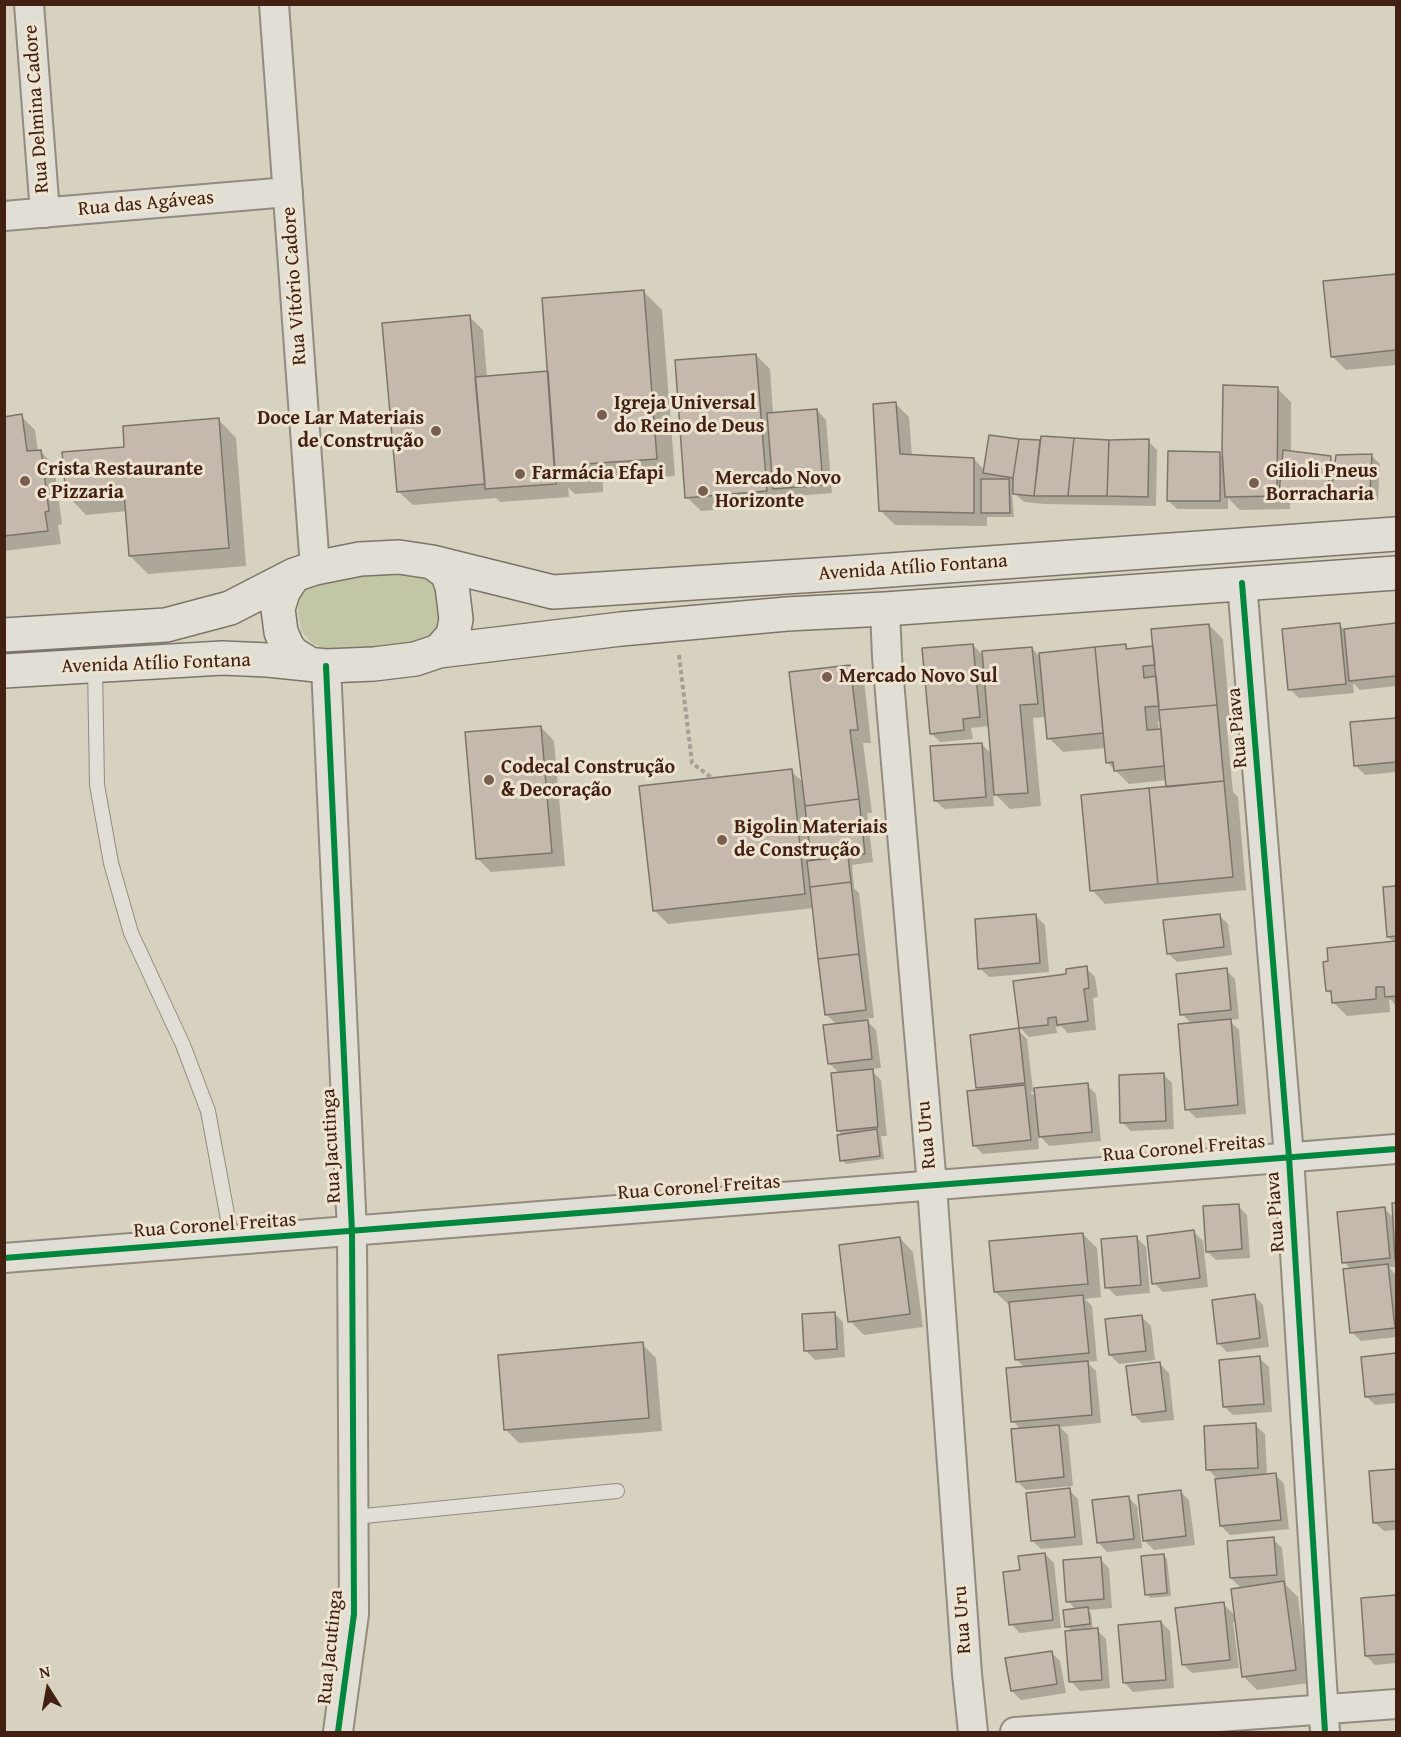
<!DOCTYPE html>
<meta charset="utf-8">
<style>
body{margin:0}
#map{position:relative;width:1401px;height:1737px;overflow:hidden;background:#d7d1c0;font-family:"Gentium Book Plus",serif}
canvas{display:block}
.frame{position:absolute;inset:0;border:6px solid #442012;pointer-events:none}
.north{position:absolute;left:18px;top:1659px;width:60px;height:60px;-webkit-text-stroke:4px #ece4d0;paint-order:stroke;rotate:349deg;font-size:16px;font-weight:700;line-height:24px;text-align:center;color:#442012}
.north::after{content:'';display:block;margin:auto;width:21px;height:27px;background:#442012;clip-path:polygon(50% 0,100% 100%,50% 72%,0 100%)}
</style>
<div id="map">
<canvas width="1401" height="1737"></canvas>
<div class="frame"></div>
<div class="north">N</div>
</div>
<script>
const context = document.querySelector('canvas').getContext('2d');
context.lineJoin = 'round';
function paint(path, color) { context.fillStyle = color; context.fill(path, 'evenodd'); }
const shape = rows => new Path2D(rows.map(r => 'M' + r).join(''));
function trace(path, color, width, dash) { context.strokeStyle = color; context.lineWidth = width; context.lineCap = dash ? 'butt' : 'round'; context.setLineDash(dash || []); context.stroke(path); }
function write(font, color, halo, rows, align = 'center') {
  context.font = font + ' "Gentium Book Plus",serif'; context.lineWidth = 6; context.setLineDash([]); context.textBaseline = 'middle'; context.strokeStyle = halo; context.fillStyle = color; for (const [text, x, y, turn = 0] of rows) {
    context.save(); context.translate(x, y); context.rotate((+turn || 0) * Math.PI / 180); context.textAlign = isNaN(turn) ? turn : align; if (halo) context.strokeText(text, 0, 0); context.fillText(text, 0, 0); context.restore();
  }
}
paint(shape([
 [360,572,419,573,430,580,439,590,442,633,413,649,327,650,312,643,302,631,298,613,298,601,306,589,320,581]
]), '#c3c6a5');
paint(shape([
 [1396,275,1396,365,1346,370,1332,356,1325,282],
 [644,292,662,310,675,476,603,481,603,492,575,494,568,487,569,497,500,502,496,498,413,505,399,492,470,317,483,330,487,377,549,373],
 [756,355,770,369,773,414,817,410,826,420,832,493,783,497,779,493,780,505,701,511,687,497],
 [1277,388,1291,402,1291,453,1330,458,1336,464,1371,455,1380,464,1378,500,1342,502,1337,497,1336,502,1290,502,1290,509,1240,510,1228,498,1228,509,1177,509,1168,500,1219,454,1224,459],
 [895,403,909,417,912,456,974,459,985,471,1019,441,1148,441,1157,450,1156,506,1044,504,1024,502,1012,491,1014,517,987,517,987,526,895,525,881,511],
 [21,416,35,430,38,452,40,451,54,465,62,524,58,525,61,544,4,551,4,418],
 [218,419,236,438,246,566,148,574,130,556,127,511,86,515,68,496,126,448],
 [1209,625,1223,639,1230,718,1226,718,1233,792,1238,797,1246,890,1105,904,1092,890,1169,788,1167,780,1129,784,1107,762,1106,748,1063,752,1049,738,1047,717,1033,718,1041,806,1010,809,993,792,994,806,944,809,935,800,982,744,992,755,990,726,971,728,973,739,940,742,931,733,973,645,984,656,1032,648,1041,658,1041,654,1125,645,1130,650,1154,648],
 [1161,720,1162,733,1159,731,1158,721],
 [1339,625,1345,630,1396,625,1396,686,1360,690,1353,683,1354,693,1299,698,1290,689],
 [850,666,864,680,871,743,863,743,872,813,867,813,873,862,852,865,854,888,859,893,874,1018,865,1019,876,1030,881,1068,870,1069,881,1080,887,1136,881,1136,884,1159,846,1164,842,1160,843,1135,838,1131,840,1074,830,1064,837,1025,826,1014,814,908,668,924,654,910,791,771,804,783],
 [1396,719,1396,772,1365,775,1356,766,1352,724],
 [541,727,554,741,565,866,491,872,477,858],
 [1396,888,1396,1006,1391,1000,1389,1000,1390,1012,1347,1016,1333,1002,1333,996,1327,990,1395,943,1388,937,1385,889],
 [1219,915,1228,924,1232,955,1177,962,1168,953],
 [1036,916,1045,925,1049,972,989,977,980,968],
 [1086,968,1095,977,1098,997,1093,998,1096,1030,1068,1033,1061,1026,1056,1027,1057,1033,1029,1037,1020,1028,1068,976],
 [1226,970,1235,979,1239,1019,1229,1020,1239,1030,1246,1114,1196,1118,1187,1109,1192,1024,1182,1014],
 [1018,1030,1027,1039,1033,1090,1087,1085,1096,1094,1101,1141,1049,1146,1038,1134,1039,1149,983,1154,974,1145,981,1091,978,1088],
 [1036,1091,1037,1098,1030,1092],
 [1163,1074,1172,1083,1174,1129,1131,1131,1122,1122],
 [1393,1205,1396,1205,1396,1267,1389,1267,1396,1275,1396,1337,1361,1341,1352,1332,1352,1270,1344,1262,1385,1209,1394,1218],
 [1238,1206,1247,1215,1250,1258,1216,1260,1207,1251],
 [1194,1232,1203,1241,1208,1287,1163,1292,1154,1283],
 [1083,1234,1097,1248,1101,1297,1085,1299,1092,1306,1097,1361,1087,1362,1096,1371,1101,1423,1060,1427,1068,1435,1073,1486,1026,1490,1017,1481,1021,1430,1013,1421,1025,1368,1016,1359,1011,1305,1009,1305,995,1292],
 [900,1238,913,1252,923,1327,864,1335,850,1321],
 [1137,1238,1146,1247,1150,1293,1116,1296,1107,1287],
 [1254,1296,1263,1305,1269,1347,1227,1352,1218,1343],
 [834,1313,843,1322,845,1357,815,1360,806,1351],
 [1142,1317,1151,1326,1155,1360,1119,1364,1110,1355],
 [642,1344,656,1358,662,1431,519,1443,505,1429],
 [1396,1355,1396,1403,1375,1405,1366,1396,1362,1358],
 [1259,1358,1269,1367,1272,1412,1233,1415,1224,1406],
 [1160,1364,1169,1373,1174,1420,1142,1423,1133,1414],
 [1255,1425,1265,1434,1267,1475,1275,1474,1284,1484,1289,1529,1230,1535,1221,1526,1219,1481,1208,1469],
 [1396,1470,1396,1530,1384,1531,1374,1522,1370,1472],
 [1069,1490,1078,1499,1083,1545,1041,1549,1032,1540],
 [1180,1491,1189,1500,1195,1545,1154,1550,1145,1541],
 [1128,1497,1137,1506,1142,1548,1107,1552,1098,1542],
 [1273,1539,1282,1548,1286,1585,1298,1597,1309,1683,1257,1690,1243,1676,1236,1622,1233,1622,1239,1668,1192,1673,1183,1664,1223,1604,1236,1616,1242,1589,1231,1578],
 [1045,1554,1054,1563,1061,1628,1020,1633,1011,1624],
 [1163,1555,1167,1559,1171,1596,1151,1598,1146,1594],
 [1100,1559,1109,1568,1112,1608,1088,1610,1091,1613,1093,1630,1097,1630,1106,1639,1110,1688,1080,1691,1071,1681,1072,1632,1067,1626,1076,1610,1068,1601],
 [1396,1597,1396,1663,1375,1665,1366,1656,1362,1599],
 [1161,1622,1170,1631,1174,1688,1133,1692,1124,1682],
 [1051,1652,1060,1661,1066,1693,1021,1700,1012,1691]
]), '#0003');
const building = shape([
 [1396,274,1396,350,1331,357,1323,281,1396,274],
 [644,290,657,459,585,464,586,474,555,477,542,298,644,290],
 [470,315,485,484,397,492,382,323,470,315],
 [756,354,767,491,685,498,675,360,756,354],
 [548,371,556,484,485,489,475,377,548,371],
 [1223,385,1278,387,1277,496,1225,497,1222,450,1223,385],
 [896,402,900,454,974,458,974,513,879,511,873,404,896,402],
 [817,409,823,485,773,489,767,413,817,409],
 [22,414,27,451,41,450,49,511,45,512,48,531,4,536,4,417,22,414],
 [219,418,229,548,129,556,124,492,66,497,62,452,124,447,123,426,219,418],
 [989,435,1019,439,1013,478,983,473,989,435],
 [1041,436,1074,438,1068,496,1034,496,1041,436],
 [1074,438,1109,440,1107,496,1068,496,1074,438],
 [1019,439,1040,440,1034,496,1013,494,1013,478,1019,439],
 [1149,439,1148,497,1107,496,1109,440,1149,439],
 [1283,450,1331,456,1328,493,1279,494,1283,450],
 [1168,451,1220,452,1220,501,1167,501,1168,451],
 [1372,454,1370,492,1331,494,1336,455,1372,454],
 [981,479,1009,479,1010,513,981,513,981,479],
 [1340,623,1346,684,1288,690,1282,629,1340,623],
 [1396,623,1396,676,1349,681,1344,629,1396,623],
 [1209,624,1217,705,1159,710,1151,629,1209,624],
 [973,644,980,717,963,719,964,730,930,734,922,648,973,644],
 [1126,644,1126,649,1153,646,1155,665,1143,666,1144,678,1156,676,1159,706,1145,707,1147,730,1161,729,1164,766,1114,771,1113,762,1106,763,1095,647,1126,644],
 [1032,647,1038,704,1020,705,1028,793,994,795,982,651,1032,647],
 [1095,647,1103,733,1047,739,1039,653,1095,647],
 [850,665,858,730,850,730,859,799,805,806,789,672,850,665],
 [1217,705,1224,781,1166,787,1159,710,1217,705],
 [1396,718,1396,762,1354,766,1350,722,1396,718],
 [541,726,552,853,476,859,465,732,541,726],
 [982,743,986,797,934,801,930,746,982,743],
 [792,769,805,894,653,911,639,786,792,769],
 [1224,781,1233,877,1158,884,1149,788,1224,781],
 [1149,788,1158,884,1090,891,1081,795,1149,788],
 [859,799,865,854,811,860,805,806,859,799],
 [848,856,851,882,810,887,807,861,848,856],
 [851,882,859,954,818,959,810,887,851,882],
 [1396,886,1396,936,1387,937,1383,887,1396,886],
 [1036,914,1040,963,978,969,975,919,1036,914],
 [1220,914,1224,947,1167,954,1163,920,1220,914],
 [1396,941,1396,996,1385,997,1384,987,1376,987,1376,999,1332,1003,1331,991,1326,991,1323,962,1328,961,1327,948,1396,941],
 [859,954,866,1010,825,1015,818,959,859,954],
 [1087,966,1089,988,1084,989,1088,1021,1057,1025,1056,1017,1048,1018,1048,1025,1019,1028,1013,981,1066,974,1066,969,1087,966],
 [1227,968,1231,1010,1180,1015,1176,974,1227,968],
 [1231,1019,1238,1105,1185,1110,1178,1024,1231,1019],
 [868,1020,872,1059,828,1064,823,1025,868,1020],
 [1019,1028,1025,1083,976,1088,970,1035,1019,1028],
 [873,1069,878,1127,837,1131,831,1073,873,1069],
 [1164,1073,1166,1121,1120,1123,1119,1075,1164,1073],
 [1088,1083,1092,1132,1039,1137,1034,1088,1088,1083],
 [1025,1085,1031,1140,973,1146,967,1091,1025,1085],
 [877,1129,880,1156,840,1161,837,1135,877,1129],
 [1392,1203,1396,1203,1396,1259,1395,1259,1392,1203],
 [1239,1204,1242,1249,1206,1252,1203,1206,1239,1204],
 [1385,1207,1390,1258,1342,1263,1337,1212,1385,1207],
 [1194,1230,1200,1278,1152,1284,1147,1236,1194,1230],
 [1083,1233,1088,1284,994,1292,989,1241,1083,1233],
 [1137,1236,1141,1285,1105,1288,1101,1239,1137,1236],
 [900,1237,910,1314,848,1322,839,1245,900,1237],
 [1388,1264,1395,1328,1350,1333,1343,1269,1388,1264],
 [1255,1294,1260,1338,1217,1344,1212,1300,1255,1294],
 [1083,1295,1089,1353,1015,1360,1009,1302,1083,1295],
 [835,1312,837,1349,804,1351,802,1314,835,1312],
 [1142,1315,1146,1351,1109,1355,1105,1319,1142,1315],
 [643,1342,649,1418,504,1430,498,1355,643,1342],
 [1396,1353,1396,1394,1365,1397,1361,1357,1396,1353],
 [1260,1356,1264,1404,1223,1407,1219,1360,1260,1356],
 [1088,1361,1092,1415,1011,1422,1006,1368,1088,1361],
 [1160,1362,1166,1411,1132,1415,1126,1366,1160,1362],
 [1256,1423,1258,1468,1206,1470,1204,1426,1256,1423],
 [1059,1425,1064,1477,1016,1482,1011,1429,1059,1425],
 [1396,1469,1396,1521,1373,1523,1369,1471,1396,1469],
 [1276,1473,1281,1520,1220,1526,1215,1479,1276,1473],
 [1070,1488,1075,1537,1031,1541,1026,1493,1070,1488],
 [1181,1490,1186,1536,1143,1541,1138,1495,1181,1490],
 [1129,1496,1134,1539,1097,1543,1092,1500,1129,1496],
 [1274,1537,1277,1575,1230,1578,1227,1541,1274,1537],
 [1045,1553,1053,1620,1009,1625,1003,1572,1020,1570,1018,1556,1045,1553],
 [1164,1554,1167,1593,1145,1595,1141,1556,1164,1554],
 [1101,1557,1104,1599,1066,1602,1063,1560,1101,1557],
 [1284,1581,1296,1670,1242,1677,1231,1589,1284,1581],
 [1396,1595,1396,1654,1365,1656,1361,1598,1396,1595],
 [1224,1602,1230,1660,1182,1665,1175,1608,1224,1602],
 [1088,1607,1090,1624,1065,1627,1063,1610,1088,1607],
 [1161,1621,1166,1680,1123,1683,1118,1625,1161,1621],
 [1098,1628,1102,1680,1069,1682,1065,1631,1098,1628],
 [1052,1651,1057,1684,1011,1691,1005,1658,1052,1651]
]);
paint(building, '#c5b8ac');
trace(building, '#7d7469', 1.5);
const service = shape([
 [95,666,97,785,111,863,131,933,183,1045,208,1111,232,1241],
 [354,1517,617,1491]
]);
const minor = shape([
 [29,4,45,213],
 [274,4,315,568],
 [4,216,288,192],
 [1242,583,1289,1157,1325,1732],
 [885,609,887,657,932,1186,967,1674,973,1732],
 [326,666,352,1232,354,1614,338,1732],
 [4,1258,1396,1149],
 [1015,1732,1396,1704]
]);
const secondary = shape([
 [432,562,447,573,452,586,456,619,453,635,439,651],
 [294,575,283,592,278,609,281,632,287,646,293,654,308,663],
 [4,635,166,625,230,608,294,575,315,568,360,559,399,557,432,562,553,592,848,573,1396,534],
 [4,671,222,658,268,660,326,666,374,664,415,659,439,651,621,629,787,614,885,609,1396,573]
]);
trace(service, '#938b80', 16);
trace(minor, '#938b80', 32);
trace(secondary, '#7d7469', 36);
trace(shape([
 [679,655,692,763,712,778]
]), '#a69f97', 4, [4.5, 3]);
trace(service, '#e1ded5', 14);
trace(minor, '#e1ded5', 28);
trace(secondary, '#e1ded5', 33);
trace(shape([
 [1242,583,1289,1157,1325,1732],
 [326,666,352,1232,354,1614,338,1732],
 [4,1258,1396,1149]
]), '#00873e', 6);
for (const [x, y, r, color] of [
 [602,415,6,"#775e4f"],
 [436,431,6,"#775e4f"],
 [520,474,6,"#775e4f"],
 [25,481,6,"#775e4f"],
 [1254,483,6,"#775e4f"],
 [703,491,6,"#775e4f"],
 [827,677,6,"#775e4f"],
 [489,780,6,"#775e4f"],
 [722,840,6,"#775e4f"]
]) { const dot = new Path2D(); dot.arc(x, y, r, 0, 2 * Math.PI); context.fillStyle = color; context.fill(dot); trace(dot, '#ece4d0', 2); }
write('20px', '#442012', '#ece4d0', [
 ["Rua Delmina Cadore",37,109,-94],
 ["Rua das Agáveas",146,204,-5],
 ["Rua Vitório Cadore",295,286,-94],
 ["Avenida Atílio Fontana",913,568,-4],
 ["Avenida Atílio Fontana",156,664,-2],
 ["Rua Piava",1238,728,-95],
 ["Rua Uru",927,1135,-95],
 ["Rua Jacutinga",332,1146,-93],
 ["Rua Coronel Freitas",1184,1149,-5],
 ["Rua Coronel Freitas",699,1188,-4],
 ["Rua Piava",1276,1212,-94],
 ["Rua Coronel Freitas",215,1226,-4],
 ["Rua Uru",963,1620,-94],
 ["Rua Jacutinga",331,1647,-84]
]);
write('bold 20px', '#442012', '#ece4d0', [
 ["Igreja Universal",614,404],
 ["do Reino de Deus",614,427],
 ["Doce Lar Materiais",424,419,"right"],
 ["de Construção",424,442,"right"],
 ["Crista Restaurante",37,470],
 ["e Pizzaria",37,493],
 ["Gilioli Pneus",1266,472],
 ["Borracharia",1266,495],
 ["Farmácia Efapi",532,474],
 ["Mercado Novo",715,479],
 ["Horizonte",715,502],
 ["Mercado Novo Sul",839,677],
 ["Codecal Construção",501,768],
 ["& Decoração",501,791],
 ["Bigolin Materiais",734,828],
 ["de Construção",734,851]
], 'left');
</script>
